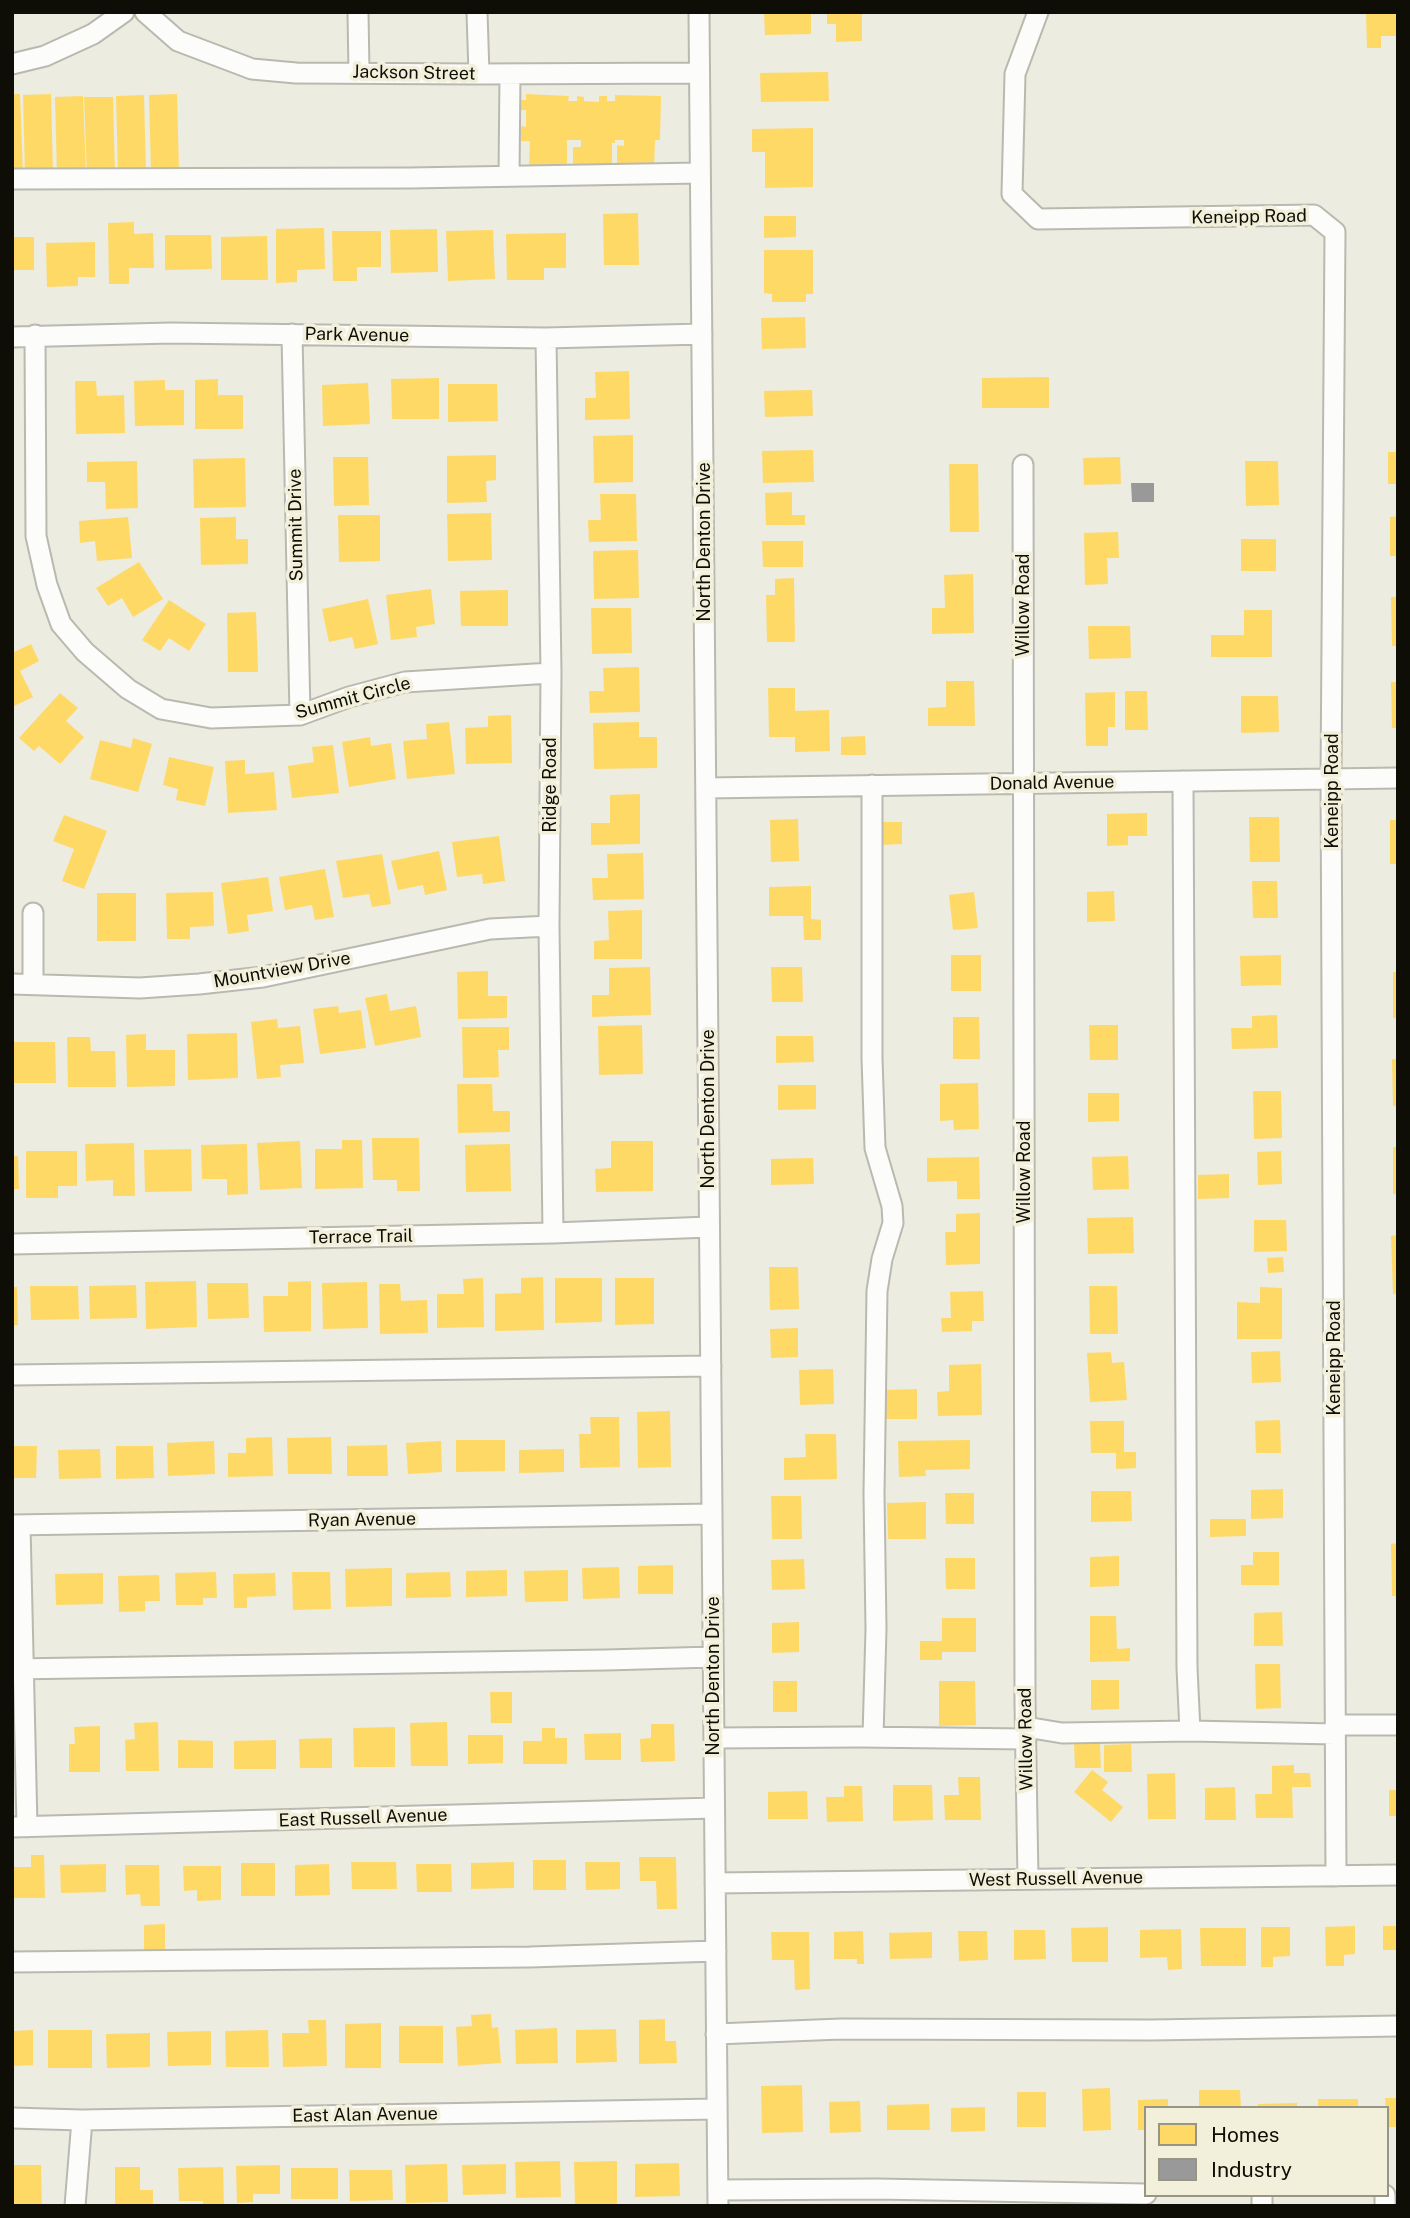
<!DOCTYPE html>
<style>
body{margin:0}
#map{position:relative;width:1410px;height:2218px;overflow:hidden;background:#ecece0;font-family:"Public Sans",sans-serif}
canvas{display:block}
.frame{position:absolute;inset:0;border:14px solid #0e0d06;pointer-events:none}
.legend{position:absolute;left:1144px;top:2106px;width:245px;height:91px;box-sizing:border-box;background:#f2f0da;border:2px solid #979585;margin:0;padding:9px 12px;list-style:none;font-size:21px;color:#0e0d06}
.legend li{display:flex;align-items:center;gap:14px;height:35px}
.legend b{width:35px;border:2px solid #979585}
</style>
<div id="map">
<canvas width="1410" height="2218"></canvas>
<div class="frame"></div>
<ul class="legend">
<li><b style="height:19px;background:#ffd966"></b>Homes</li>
<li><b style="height:19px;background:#999"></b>Industry</li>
</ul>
</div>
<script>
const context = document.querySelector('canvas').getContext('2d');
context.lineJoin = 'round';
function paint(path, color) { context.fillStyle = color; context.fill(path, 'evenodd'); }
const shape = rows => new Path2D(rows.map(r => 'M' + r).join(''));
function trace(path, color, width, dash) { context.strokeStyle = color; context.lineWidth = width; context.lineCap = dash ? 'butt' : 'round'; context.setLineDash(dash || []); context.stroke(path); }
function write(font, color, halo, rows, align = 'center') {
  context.font = font + ' "Public Sans",sans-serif'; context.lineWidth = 7; context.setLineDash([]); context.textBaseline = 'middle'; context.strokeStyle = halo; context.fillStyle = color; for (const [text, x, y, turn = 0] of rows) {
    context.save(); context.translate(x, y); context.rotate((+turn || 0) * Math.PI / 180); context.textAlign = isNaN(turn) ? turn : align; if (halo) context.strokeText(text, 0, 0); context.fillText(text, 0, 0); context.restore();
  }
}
paint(shape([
 [764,12,811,12,811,34,765,35],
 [862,12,862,41,836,42,836,24,827,24,827,13],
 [1366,12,1398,12,1398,36,1381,36,1381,48,1367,48],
 [828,72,829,101,761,102,760,73],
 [12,94,20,94,23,172,12,172],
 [51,94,53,172,25,173,23,95],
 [177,94,179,172,151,173,149,95],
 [526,94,569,96,568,101,577,101,577,96,584,97,584,101,599,102,599,96,607,96,607,101,615,101,615,95,661,96,660,140,655,140,654,168,617,168,617,145,624,146,624,140,615,140,615,143,612,143,612,169,573,169,573,147,581,147,581,140,567,140,567,168,529,168,530,141,521,141,521,126,526,127,526,110,520,110,520,100,526,100],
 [144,95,146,173,118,174,116,96],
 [83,96,86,174,57,175,55,97],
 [84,97,113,97,115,174,87,175],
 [813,128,813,187,765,188,765,152,752,152,752,129],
 [638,213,639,265,604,265,603,214],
 [764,216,796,216,796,237,764,238],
 [134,222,134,234,153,233,154,268,129,268,129,284,109,284,108,223],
 [324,228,325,269,297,270,297,282,276,283,276,229],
 [437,229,438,272,391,273,390,230],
 [493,230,495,279,448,281,446,231],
 [332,231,381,231,381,267,357,267,357,281,333,281],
 [566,233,566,268,544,268,544,280,507,280,506,234],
 [165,235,211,235,212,269,165,270],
 [267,236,268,280,221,280,221,237],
 [12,237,34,237,34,270,12,270],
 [95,242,95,277,78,277,78,286,47,287,46,243],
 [764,250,813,250,813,294,806,294,806,302,772,302,772,294,764,293],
 [805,317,806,348,762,349,761,318],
 [629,371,630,419,585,420,585,398,596,398,595,372],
 [1049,377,1049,408,982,408,982,378],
 [439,378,439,419,392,419,391,379],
 [218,379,218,395,243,395,243,429,195,429,195,380],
 [165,380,165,390,184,390,184,425,135,426,134,381],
 [75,381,96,381,97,396,124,395,125,433,76,434],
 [368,383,370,424,323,426,322,385],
 [448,384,497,384,498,421,448,422],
 [812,390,813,416,765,417,764,391],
 [633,435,633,482,594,483,593,436],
 [813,450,814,482,763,483,762,451],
 [1388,452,1398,452,1398,484,1388,484],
 [496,455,496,480,486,481,487,502,447,503,447,456],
 [333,457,368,457,369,505,334,506],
 [1120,457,1121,484,1084,485,1083,458],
 [245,458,246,507,194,508,193,459],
 [137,461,138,508,106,509,105,482,87,482,87,462],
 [1245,461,1278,461,1279,505,1246,506],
 [949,464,978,464,979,532,950,532],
 [792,492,792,515,805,515,805,525,766,525,765,493],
 [600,494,636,494,637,541,589,542,588,520,601,520],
 [491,513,492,560,448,561,447,514],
 [338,515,380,515,380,561,339,562],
 [1398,516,1398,556,1390,556,1390,517],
 [128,517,132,558,97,561,95,541,80,543,79,521],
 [236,517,236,539,248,539,248,564,201,565,200,518],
 [1118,532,1119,558,1107,558,1108,584,1085,585,1084,533],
 [1241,539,1276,539,1276,571,1241,571],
 [762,541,803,541,803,567,763,567],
 [638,550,639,598,594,599,593,551],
 [139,562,163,599,133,617,122,598,108,606,96,588],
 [973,574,974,633,932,634,932,608,945,608,944,575],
 [794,578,795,642,767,642,766,595,775,595,775,579],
 [431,589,435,624,416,627,417,637,391,640,386,595],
 [508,590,508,626,461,626,460,591],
 [1391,597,1398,597,1398,646,1392,646],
 [368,599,378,644,355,649,352,637,329,642,322,609],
 [169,600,206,624,189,651,169,638,160,651,142,640],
 [591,608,631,608,632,653,592,654],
 [1244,610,1272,610,1272,657,1211,657,1211,635,1244,635],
 [256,612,258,672,228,672,227,613],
 [1088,626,1130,626,1131,658,1089,659],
 [31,644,39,661,20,671,33,697,12,707,12,653],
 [639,667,640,712,590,713,589,691,604,691,603,668],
 [946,681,974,681,975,726,928,726,928,708,946,707],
 [1391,682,1398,682,1398,728,1392,728],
 [768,688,795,688,795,711,829,710,830,751,795,752,795,737,769,737],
 [1125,691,1147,691,1148,730,1125,730],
 [1115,692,1115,727,1108,727,1108,746,1086,746,1085,693],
 [60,693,78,708,66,721,84,737,60,764,39,746,34,751,19,738],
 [1241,696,1278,696,1279,732,1241,733],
 [511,715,512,763,466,764,465,728,488,727,488,716],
 [449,722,455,774,407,779,403,741,427,739,426,724],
 [639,722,639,737,657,737,657,768,594,769,593,723],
 [865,736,866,755,841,755,841,737],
 [370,737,371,746,391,743,396,779,349,787,342,742],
 [133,738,152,744,138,792,90,779,100,740,131,748],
 [333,745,339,793,292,798,288,766,314,762,312,747],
 [169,757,214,767,205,806,176,800,178,789,163,785],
 [245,760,245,774,274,772,277,810,228,813,225,761],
 [640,794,640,844,591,845,591,823,610,823,610,795],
 [1147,813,1147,836,1128,836,1128,845,1107,846,1107,814],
 [64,815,107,831,84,889,62,881,74,849,53,841],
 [1249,817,1279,817,1280,862,1250,862],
 [798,819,799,861,771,862,770,820],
 [1390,820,1398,820,1398,864,1390,864],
 [879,822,902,822,902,844,880,845],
 [499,836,505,881,483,884,482,874,457,877,452,842],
 [439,851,447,890,425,895,423,885,398,890,391,861],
 [643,853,644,899,593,900,592,878,608,878,607,854],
 [382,854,391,904,372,907,369,894,343,898,336,861],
 [325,869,334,917,315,920,312,905,285,910,279,877],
 [268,877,273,911,247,915,249,931,228,934,221,883],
 [1252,881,1277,881,1278,918,1253,918],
 [811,886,811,919,821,920,821,940,804,940,803,916,769,916,769,887],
 [1114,891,1115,921,1087,922,1087,892],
 [213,892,214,926,190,927,190,939,167,939,166,893],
 [974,892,978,928,953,930,949,895],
 [97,893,136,893,136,941,97,941],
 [642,910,642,959,594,959,594,941,609,940,608,911],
 [951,955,981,955,981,991,951,991],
 [1281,955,1281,985,1241,986,1240,956],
 [650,967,651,1015,592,1017,592,995,609,995,609,968],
 [771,967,802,967,803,1002,772,1002],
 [488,971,488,996,507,996,507,1018,458,1019,457,972],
 [1393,972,1398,972,1398,1018,1393,1018],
 [387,994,390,1011,416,1006,421,1037,375,1046,365,998],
 [338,1006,339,1013,361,1010,366,1048,320,1054,313,1009],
 [1277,1015,1278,1048,1232,1049,1231,1028,1252,1028,1252,1016],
 [953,1017,979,1017,980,1059,953,1059],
 [277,1019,278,1028,300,1026,304,1063,280,1065,281,1077,257,1079,251,1022],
 [642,1025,643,1074,599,1075,598,1026],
 [1089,1025,1118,1025,1118,1060,1090,1060],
 [462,1027,509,1027,509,1050,498,1050,499,1077,463,1078],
 [237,1033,238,1078,188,1080,187,1034],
 [146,1034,146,1050,175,1050,175,1086,127,1087,126,1035],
 [776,1036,813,1036,814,1062,776,1063],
 [67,1037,90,1037,91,1051,115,1051,116,1087,68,1087],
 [12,1042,55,1042,56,1083,12,1083],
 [1392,1059,1398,1059,1398,1106,1393,1106],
 [978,1083,979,1129,954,1130,953,1120,940,1121,940,1084],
 [457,1084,492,1084,493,1111,510,1111,510,1132,458,1133],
 [778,1085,816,1085,816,1109,778,1110],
 [1253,1091,1281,1091,1282,1138,1254,1139],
 [1088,1093,1119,1093,1119,1121,1088,1122],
 [372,1138,419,1138,420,1191,397,1191,397,1180,373,1180],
 [342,1140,362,1140,363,1188,315,1189,315,1149,342,1149],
 [300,1141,302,1188,260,1190,257,1143],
 [611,1141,653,1141,653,1191,596,1192,595,1169,611,1168],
 [134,1143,135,1196,113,1196,113,1180,86,1181,85,1144],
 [247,1144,248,1194,227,1195,227,1179,202,1179,201,1145],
 [510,1144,511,1191,466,1192,465,1145],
 [1393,1147,1398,1147,1398,1194,1393,1194],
 [191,1149,192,1191,145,1192,144,1150],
 [26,1151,77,1151,77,1186,58,1186,58,1198,26,1198],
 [1281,1151,1282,1184,1258,1185,1257,1152],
 [12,1156,18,1156,19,1189,12,1189],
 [1128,1156,1129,1189,1093,1190,1092,1157],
 [979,1157,980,1199,957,1199,957,1181,927,1182,927,1158],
 [813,1158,814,1184,771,1185,771,1159],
 [1229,1174,1229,1198,1198,1199,1198,1175],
 [980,1213,980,1264,946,1265,945,1232,956,1232,956,1214],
 [1133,1217,1134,1253,1088,1254,1087,1218],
 [1254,1220,1286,1220,1287,1251,1254,1252],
 [1398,1235,1398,1294,1393,1294,1391,1236],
 [1283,1257,1284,1272,1268,1273,1267,1258],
 [769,1267,798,1267,799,1309,770,1310],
 [543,1277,544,1330,495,1331,495,1294,521,1293,521,1278],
 [483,1278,484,1327,437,1328,437,1294,464,1294,463,1279],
 [555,1278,602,1278,602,1322,555,1323],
 [615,1278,654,1278,654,1324,615,1325],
 [196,1281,197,1327,146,1329,145,1282],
 [311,1281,311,1331,264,1332,263,1296,288,1296,288,1282],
 [367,1282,368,1328,323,1329,322,1283],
 [207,1283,248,1283,249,1318,208,1319],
 [379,1284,400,1284,401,1301,427,1300,428,1333,380,1334],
 [136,1285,137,1318,90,1319,89,1286],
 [30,1286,78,1286,79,1319,31,1320],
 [1089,1286,1117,1286,1118,1334,1090,1334],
 [12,1287,17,1287,18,1325,12,1325],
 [1260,1287,1282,1288,1282,1339,1237,1339,1237,1302,1260,1303],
 [983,1291,984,1321,972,1321,972,1331,942,1332,941,1318,951,1318,950,1292],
 [798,1328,798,1357,771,1358,770,1329],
 [1280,1351,1281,1382,1252,1383,1251,1352],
 [1111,1352,1112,1363,1124,1362,1127,1400,1090,1402,1087,1353],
 [981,1364,982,1415,938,1416,937,1392,949,1391,949,1365],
 [833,1369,834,1404,800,1405,799,1370],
 [917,1389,917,1419,885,1419,885,1390],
 [670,1411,671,1467,638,1468,637,1412],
 [590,1417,619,1417,620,1467,580,1468,579,1434,591,1434],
 [1280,1420,1281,1453,1256,1453,1255,1421],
 [1090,1421,1124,1421,1124,1452,1136,1452,1136,1468,1116,1469,1116,1453,1091,1453],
 [805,1434,836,1434,837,1479,784,1480,784,1458,806,1457],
 [272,1437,273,1476,228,1477,228,1453,246,1453,246,1438],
 [331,1437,332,1474,288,1474,287,1438],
 [456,1440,505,1440,505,1471,456,1472],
 [970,1440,970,1469,925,1470,926,1476,899,1477,898,1441],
 [214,1441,215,1474,168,1476,167,1443],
 [441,1441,442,1472,408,1474,406,1443],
 [387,1445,388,1476,347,1476,347,1446],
 [12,1446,37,1446,36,1478,12,1478],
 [116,1446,153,1446,154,1478,116,1479],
 [100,1449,101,1478,59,1479,58,1450],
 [564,1449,564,1472,519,1473,519,1450],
 [1283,1489,1283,1518,1251,1519,1251,1490],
 [1091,1491,1131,1491,1132,1521,1091,1522],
 [945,1493,974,1493,974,1524,946,1524],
 [771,1496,801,1496,802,1539,772,1539],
 [926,1502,926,1539,888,1539,887,1503],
 [1210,1519,1246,1519,1246,1536,1210,1537],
 [1398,1543,1398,1596,1392,1596,1391,1544],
 [1253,1552,1279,1552,1279,1585,1241,1585,1241,1565,1253,1565],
 [1119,1556,1119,1586,1090,1587,1090,1557],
 [945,1558,975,1558,975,1589,946,1589],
 [804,1559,805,1589,772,1590,771,1560],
 [673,1565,673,1594,638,1594,638,1566],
 [619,1567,620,1598,583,1599,582,1568],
 [392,1568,392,1606,346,1607,345,1569],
 [507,1570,507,1596,466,1597,466,1571],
 [568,1570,568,1601,525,1602,524,1571],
 [216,1572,217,1598,203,1598,203,1605,176,1605,175,1573],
 [292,1572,330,1572,331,1609,293,1610],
 [450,1572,451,1597,406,1598,406,1573],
 [103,1573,103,1604,56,1605,55,1574],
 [275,1573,276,1596,247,1597,247,1608,234,1608,233,1574],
 [159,1575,160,1601,145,1601,145,1611,119,1612,118,1576],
 [1282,1612,1283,1646,1254,1646,1254,1613],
 [1090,1616,1116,1616,1117,1649,1130,1648,1130,1661,1090,1662],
 [942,1618,976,1618,976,1652,942,1652,942,1660,920,1660,920,1641,942,1641],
 [799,1622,799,1652,772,1653,772,1623],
 [1255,1664,1280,1664,1281,1708,1256,1709],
 [1091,1680,1119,1680,1119,1709,1091,1710],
 [773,1681,797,1681,797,1712,773,1712],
 [939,1681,975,1681,976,1725,939,1726],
 [490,1692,512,1692,512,1723,491,1723],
 [158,1722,159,1771,126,1771,125,1740,135,1739,134,1723],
 [447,1722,448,1766,411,1766,410,1723],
 [651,1724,674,1724,675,1761,641,1762,640,1739,651,1738],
 [100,1726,100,1772,69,1772,69,1744,75,1744,74,1727],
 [395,1727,395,1767,354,1767,353,1728],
 [542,1728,555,1728,555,1738,567,1738,567,1764,523,1764,523,1741,542,1741],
 [621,1733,621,1760,585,1760,584,1734],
 [468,1735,503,1735,503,1763,468,1764],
 [332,1738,332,1768,300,1768,299,1739],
 [178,1740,213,1741,213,1768,178,1768],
 [276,1740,276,1769,234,1769,234,1741],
 [1074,1744,1100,1744,1101,1768,1075,1768],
 [1131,1744,1132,1772,1104,1772,1104,1745],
 [1294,1765,1294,1773,1310,1773,1311,1787,1292,1787,1293,1818,1256,1818,1255,1794,1272,1794,1272,1766],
 [1092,1770,1108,1782,1102,1790,1123,1807,1111,1822,1074,1792],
 [1175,1773,1176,1819,1148,1819,1147,1774],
 [958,1777,980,1777,981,1820,945,1820,944,1795,959,1795],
 [893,1785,932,1785,933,1820,893,1821],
 [844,1786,862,1786,863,1821,827,1822,826,1797,844,1797],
 [1235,1787,1236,1820,1205,1820,1205,1788],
 [1389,1790,1398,1790,1398,1816,1389,1816],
 [807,1791,808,1819,768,1819,768,1792],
 [31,1855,44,1855,45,1898,12,1898,12,1867,31,1867],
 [639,1857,676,1857,677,1909,657,1909,656,1881,640,1881],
 [533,1860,566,1860,566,1890,533,1890],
 [351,1862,396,1862,397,1889,352,1889],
 [514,1862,514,1888,471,1889,471,1863],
 [585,1862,620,1862,620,1889,586,1890],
 [241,1863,275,1863,275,1896,241,1896],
 [106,1864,106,1892,61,1893,60,1865],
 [329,1864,330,1895,295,1896,295,1865],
 [416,1864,451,1864,452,1892,417,1892],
 [125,1865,159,1865,160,1906,141,1906,140,1894,126,1895],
 [183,1866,221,1866,221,1900,197,1901,197,1890,184,1891],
 [165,1924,165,1951,144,1951,144,1925],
 [1355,1926,1355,1954,1344,1955,1344,1966,1326,1966,1325,1927],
 [1383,1926,1398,1926,1398,1950,1383,1950],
 [1108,1927,1108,1962,1072,1962,1071,1928],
 [1261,1927,1290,1927,1290,1956,1273,1957,1273,1967,1261,1967],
 [1200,1928,1246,1928,1246,1966,1201,1966],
 [1181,1929,1182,1969,1168,1970,1167,1957,1140,1958,1140,1930],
 [1014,1930,1045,1930,1046,1959,1014,1960],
 [863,1931,864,1964,857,1964,857,1959,834,1959,834,1932],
 [958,1931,987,1931,988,1960,959,1961],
 [771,1932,809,1932,810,1989,795,1990,794,1960,772,1960],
 [932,1932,932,1958,890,1959,889,1933],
 [491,2014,492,2028,498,2027,501,2063,458,2066,456,2027,472,2026,471,2015],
 [665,2019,665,2041,676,2041,677,2063,639,2064,639,2020],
 [308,2020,326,2020,327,2066,283,2067,282,2033,309,2033],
 [381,2023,381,2068,345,2068,345,2024],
 [399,2026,443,2026,443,2063,399,2063],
 [557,2028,558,2063,516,2064,515,2030],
 [616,2029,617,2062,576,2063,576,2030],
 [33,2030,33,2065,12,2066,12,2031],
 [48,2030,92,2030,92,2068,48,2068],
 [268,2030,269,2067,226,2067,225,2031],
 [211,2031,211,2065,168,2066,167,2032],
 [150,2033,150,2067,107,2068,106,2034],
 [802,2085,803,2132,762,2133,761,2086],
 [1110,2088,1111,2130,1083,2131,1082,2089],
 [1199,2090,1240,2090,1241,2108,1199,2108],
 [1017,2092,1046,2092,1046,2127,1017,2127],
 [1385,2098,1398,2098,1398,2127,1387,2127],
 [1168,2099,1168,2108,1146,2108,1146,2130,1138,2130,1138,2100],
 [1318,2099,1358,2099,1358,2108,1318,2108],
 [860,2101,861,2132,830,2133,829,2102],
 [1297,2103,1297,2108,1258,2108,1258,2104],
 [929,2104,930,2130,887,2130,887,2105],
 [985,2107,985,2131,951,2132,951,2108],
 [560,2161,561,2197,516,2198,515,2162],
 [617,2161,617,2206,575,2206,574,2162],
 [679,2163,680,2196,635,2197,635,2164],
 [447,2164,448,2202,406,2203,405,2165],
 [506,2164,506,2194,463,2195,462,2165],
 [12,2165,41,2165,42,2206,12,2206],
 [280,2165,280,2194,253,2194,253,2202,237,2203,236,2166],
 [115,2167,140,2167,140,2190,153,2190,153,2206,115,2206],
 [223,2167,224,2206,203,2206,203,2201,179,2201,178,2168],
 [291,2168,338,2168,338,2199,291,2199],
 [349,2170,392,2170,393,2200,350,2201]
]), '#ffd966');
paint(shape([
 [1131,483,1154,483,1154,502,1132,502]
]), '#999');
const minor = shape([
 [145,12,178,41,252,69,296,73,479,74,699,73],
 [358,12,359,72],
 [477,12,479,74],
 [699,12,718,2206],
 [1038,12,1015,74,1012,194,1038,219,1314,215,1335,232,1331,779,1336,1876],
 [12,64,45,56,93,34,124,12],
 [509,176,510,74],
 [12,179,410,178,700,173],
 [292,334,300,715],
 [35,335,36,536,47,585,61,624,85,652,128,689,161,709,211,718,300,715,349,697,405,682,551,673],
 [12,337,171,333,546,338,702,334],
 [546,338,551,673,549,926,553,1233],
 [1023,465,1025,1704,1028,1879],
 [1183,781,1187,1668,1190,1731,1335,1734],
 [872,785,872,1058,875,1148,892,1206,893,1223,882,1259,877,1291,874,1494,876,1629,873,1737],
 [706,788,1398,778],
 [12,984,140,988,199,984,263,977,490,929,549,926],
 [33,984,33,913],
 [12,1244,553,1233,709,1227],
 [12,1375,711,1366],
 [12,1525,712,1514],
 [20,1525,27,1827],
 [12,1669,606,1660,713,1657],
 [1335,1725,1398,1725],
 [1026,1727,1062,1733,1190,1731],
 [714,1738,860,1737,1026,1739],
 [12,1827,714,1808],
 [715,1883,1398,1875],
 [12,1962,530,1957,716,1951],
 [716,2034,841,2029,1151,2030,1398,2026],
 [12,2118,82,2120,717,2109],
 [718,2190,877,2189,1146,2194],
 [75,2206,82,2120],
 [1262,2206,1262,2195],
 [1385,2206,1385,2195]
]);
trace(minor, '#bab9b0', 23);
trace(minor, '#fcfcfa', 19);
write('18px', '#0e0d06', '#f2f0da', [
 ["Jackson Street",414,73,1],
 ["Keneipp Road",1249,217,-1],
 ["Park Avenue",357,335,1],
 ["Summit Drive",296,525,-91],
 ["North Denton Drive",704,542,-90],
 ["Willow Road",1023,605,-90],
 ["Summit Circle",353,698,-15],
 ["Donald Avenue",1052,783,-1],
 ["Ridge Road",550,785,-90],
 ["Keneipp Road",1332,791,-90],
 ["Mountview Drive",282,970,-10],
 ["North Denton Drive",708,1109,-90],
 ["Willow Road",1024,1172,-90],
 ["Terrace Trail",361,1237,-1],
 ["Keneipp Road",1334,1358,-90],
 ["Ryan Avenue",362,1520,-1],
 ["North Denton Drive",713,1676,-90],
 ["Willow Road",1026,1739,-91],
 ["East Russell Avenue",363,1818,-2],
 ["West Russell Avenue",1056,1879,-1],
 ["East Alan Avenue",365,2115,-1]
]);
</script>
